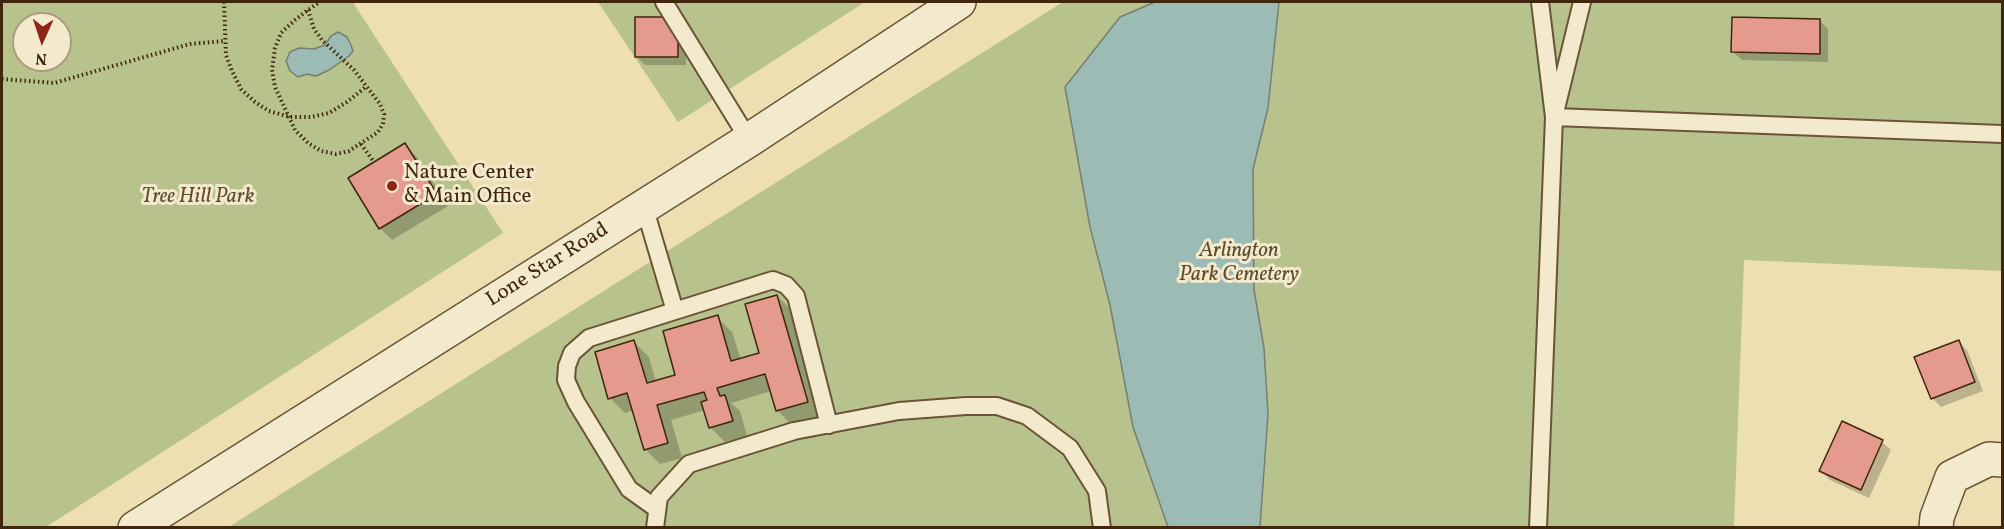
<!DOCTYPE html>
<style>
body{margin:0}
#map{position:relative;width:2004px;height:529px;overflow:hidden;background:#eddfb2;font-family:Vollkorn,serif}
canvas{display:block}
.frame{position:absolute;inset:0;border:3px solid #40260d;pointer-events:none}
.north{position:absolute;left:12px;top:12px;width:60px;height:60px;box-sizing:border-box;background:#f3eacd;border:2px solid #ab9c80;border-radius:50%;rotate:183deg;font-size:16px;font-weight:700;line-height:24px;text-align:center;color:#40260d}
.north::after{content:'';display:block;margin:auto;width:21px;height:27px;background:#8f2418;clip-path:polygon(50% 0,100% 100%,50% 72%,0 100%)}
</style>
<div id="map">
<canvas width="2004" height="529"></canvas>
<div class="frame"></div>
<div class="north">N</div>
</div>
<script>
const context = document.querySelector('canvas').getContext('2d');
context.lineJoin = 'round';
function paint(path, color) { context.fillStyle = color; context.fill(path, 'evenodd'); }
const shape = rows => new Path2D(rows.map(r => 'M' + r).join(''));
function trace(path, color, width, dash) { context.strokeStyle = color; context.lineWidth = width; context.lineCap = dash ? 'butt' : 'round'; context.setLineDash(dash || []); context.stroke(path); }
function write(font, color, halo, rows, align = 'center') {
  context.font = font + ' Vollkorn,serif'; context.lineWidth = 6; context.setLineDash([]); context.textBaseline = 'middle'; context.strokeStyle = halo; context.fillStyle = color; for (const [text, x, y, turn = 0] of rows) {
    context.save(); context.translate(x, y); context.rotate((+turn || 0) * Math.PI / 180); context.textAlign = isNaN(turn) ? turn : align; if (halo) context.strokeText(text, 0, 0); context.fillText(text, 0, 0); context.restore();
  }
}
paint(shape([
 [2,2,357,2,354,4,503,233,46,527,2,527],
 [24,24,60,24,60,60,24,60],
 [598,2,865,2,678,122],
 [1063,2,2002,2,2002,271,1744,260,1734,527,227,528]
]), '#b7c28d');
const water = shape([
 [1155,2,1279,2,1268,108,1253,169,1254,290,1264,348,1268,414,1260,527,1168,527,1133,427,1110,305,1090,227,1065,87,1120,17,1155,2],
 [338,32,347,37,351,45,353,51,349,56,329,70,316,76,307,74,298,77,290,71,286,61,290,52,299,48,314,49,325,45,331,36,338,32]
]);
paint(water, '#9bbbb4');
trace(water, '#777f71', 1.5);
paint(shape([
 [1820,21,1828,29,1828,62,1742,60,1733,52],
 [686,27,686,65,645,65,636,56],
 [405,145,417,157,448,206,392,240,380,228],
 [777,296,792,311,822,416,792,425,777,410,771,391,731,403,740,411,747,436,725,442,710,427,705,410,671,420,682,458,660,464,645,449,634,410,625,413,610,398,634,342,649,357,656,382,677,376,717,317,732,332,741,360,761,354],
 [1958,341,1967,350,1983,391,1941,407,1932,398],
 [1843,423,1882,442,1891,450,1869,498,1830,480,1821,471]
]), '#0003');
const building = shape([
 [635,17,678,17,678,57,635,57,635,17],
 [1732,17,1820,19,1820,54,1731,52,1732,17],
 [405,143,437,194,379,229,348,178,405,143],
 [777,295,808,402,776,411,765,374,717,388,720,396,725,395,733,421,709,428,701,402,707,400,704,392,657,405,668,443,644,450,627,393,608,399,595,352,634,340,647,383,675,375,663,331,718,315,731,361,759,353,745,304,777,295],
 [1959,340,1975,382,1931,399,1914,357,1959,340],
 [1842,421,1883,440,1861,490,1819,471,1842,421]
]);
paint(building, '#e59a8e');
trace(building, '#40260d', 1.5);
const service = shape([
 [664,2,749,140],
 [1540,2,1554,117,1582,2],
 [644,206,675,311],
 [657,509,629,489,576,402,566,380,567,366,572,353,589,338,773,280,786,285,796,296,829,425],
 [655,528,659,497,689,464,794,431,899,411,966,406,997,406,1027,416,1070,448,1097,491,1102,528],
 [1538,528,1554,117,2002,134]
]);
const minor = shape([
 [1936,528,1937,517,1952,477,1989,459,2002,460]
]);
const tertiary = shape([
 [135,528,749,140,959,2]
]);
trace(service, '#6b5436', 20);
trace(minor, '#6b5436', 36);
trace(tertiary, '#6b5436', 36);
trace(shape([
 [224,2,226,55,232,71,241,89,255,102,269,111,290,117,311,117,329,113,347,102,367,86],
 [308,10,314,29,322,40,354,70,380,104,384,114,383,124,378,132,349,151,336,154,321,151,308,143,295,130,275,87,272,70,275,48,281,33,295,20,308,10,320,2],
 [2,79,54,83,190,44,225,41],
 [361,144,374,162]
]), '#40260d', 4, [1.5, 3]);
trace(service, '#f3eacd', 16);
trace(minor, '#f3eacd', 33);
trace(tertiary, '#f3eacd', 33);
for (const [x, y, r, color] of [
 [392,186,6,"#8f2418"]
]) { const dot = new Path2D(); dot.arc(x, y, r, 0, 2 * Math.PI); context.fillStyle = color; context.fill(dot); trace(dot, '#f3eacd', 2); }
write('21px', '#40260d', '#f3eacd', [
 ["Nature Center",404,174],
 ["& Main Office",404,198]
], 'left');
write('italic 21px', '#5e4d2d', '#f3eacd', [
 ["Tree Hill Park",198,198],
 ["Arlington",1239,252],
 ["Park Cemetery",1239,276]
]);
write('21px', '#40260d', '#f3eacd', [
 ["Lone Star Road",548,266,-32]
]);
</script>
